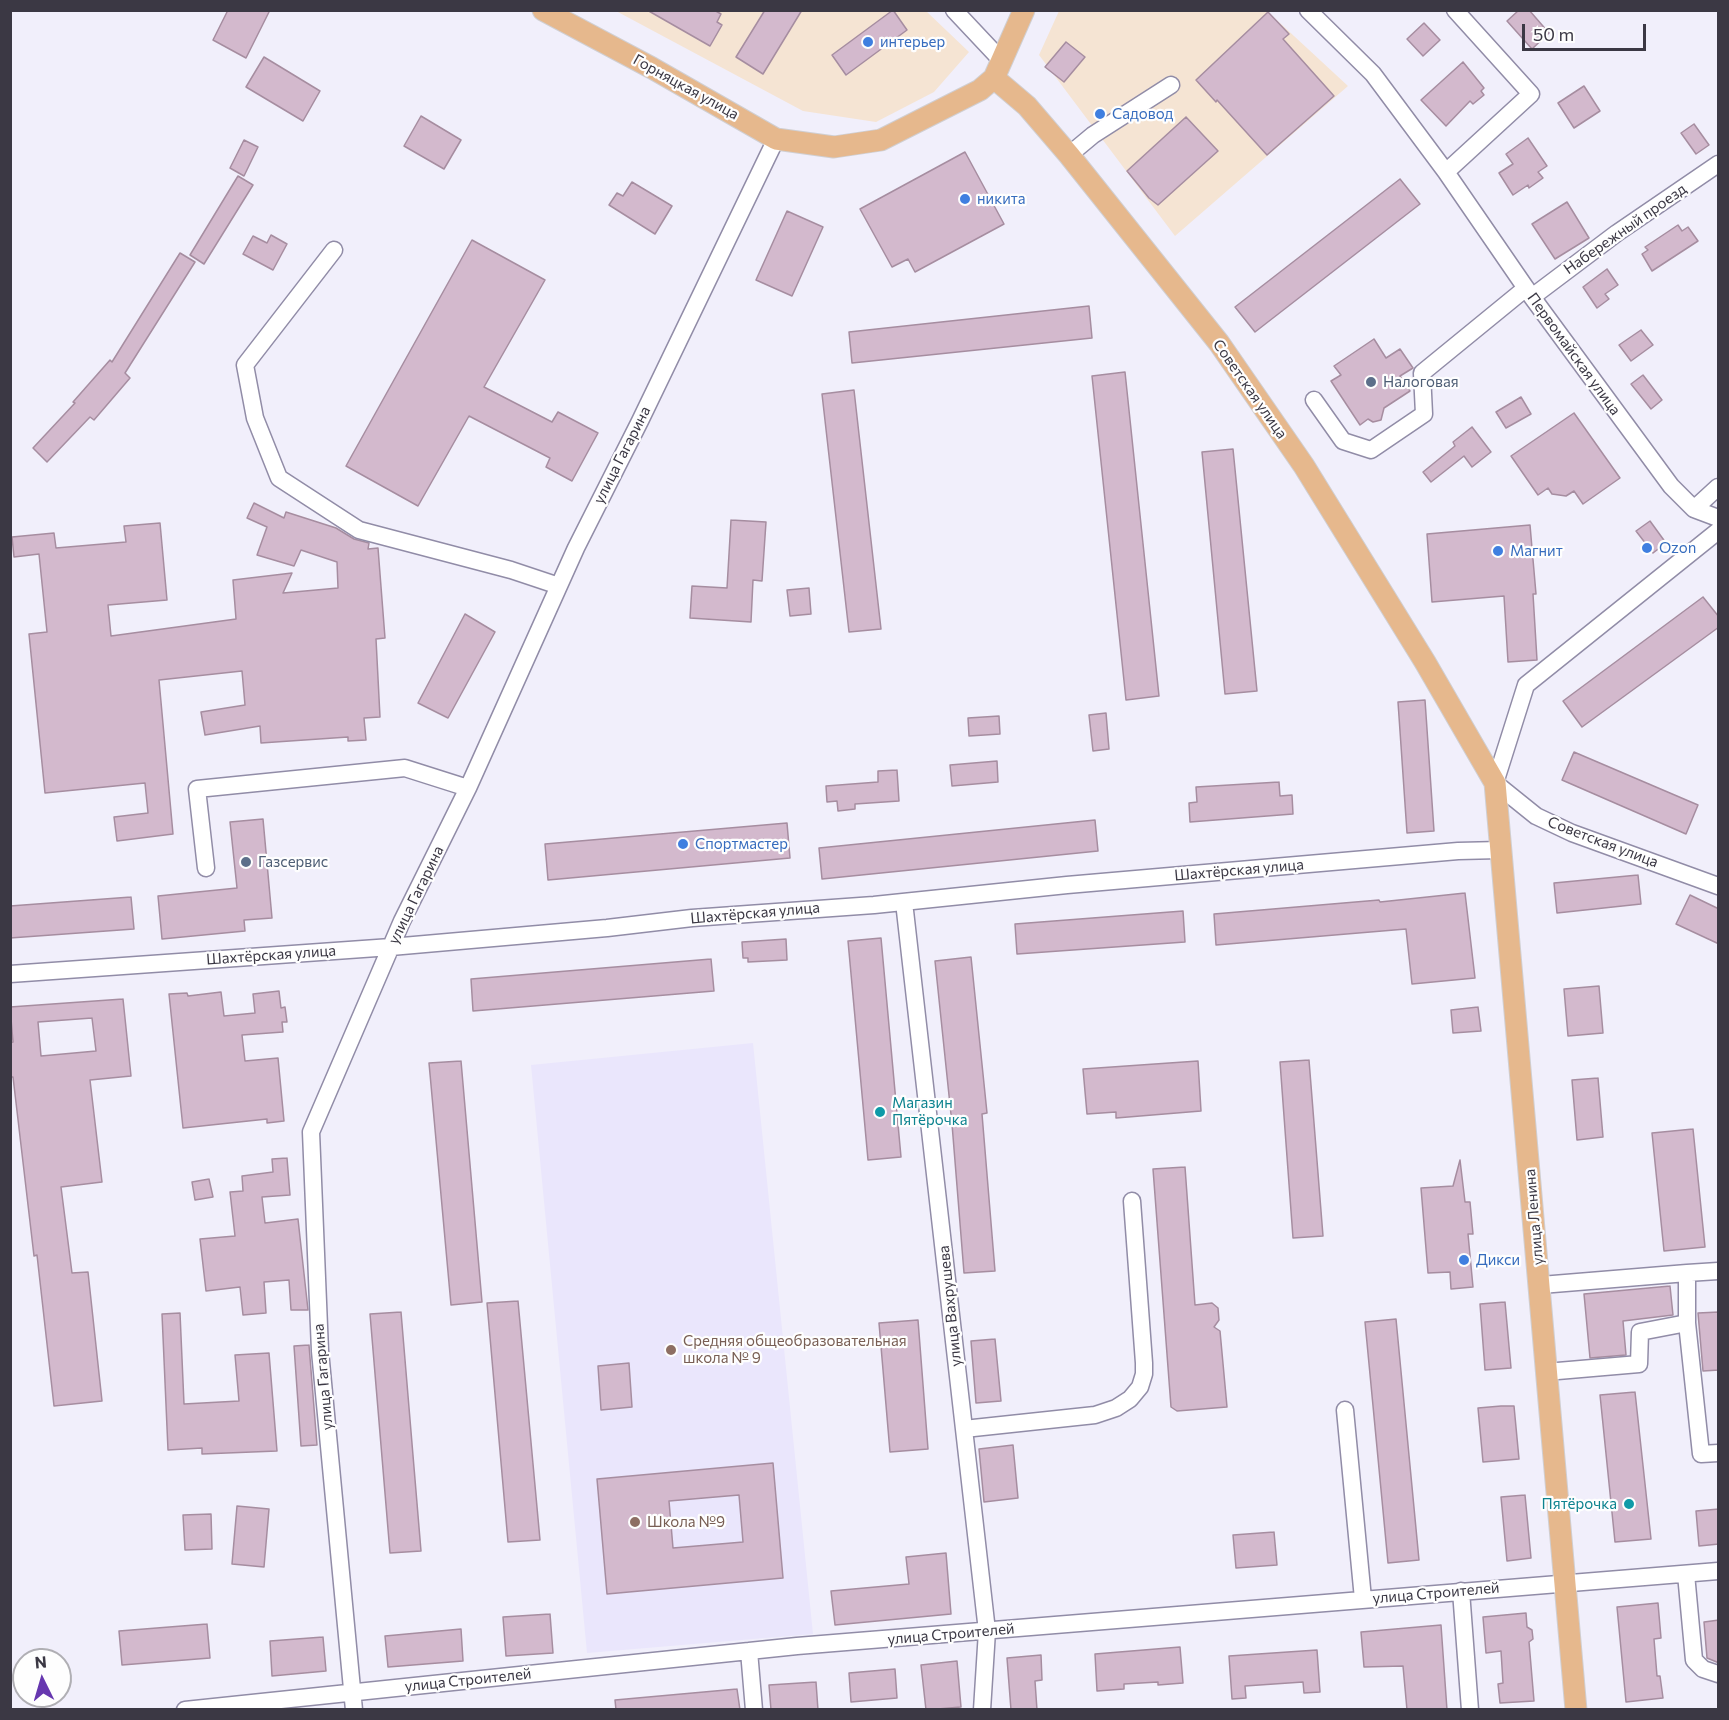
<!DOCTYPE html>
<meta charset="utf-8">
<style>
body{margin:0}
#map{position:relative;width:1729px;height:1720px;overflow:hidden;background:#f1effb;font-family:Commissioner,sans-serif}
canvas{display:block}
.frame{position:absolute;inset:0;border:12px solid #3b3844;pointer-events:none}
.north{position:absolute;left:12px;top:1648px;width:60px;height:60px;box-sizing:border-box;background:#fefefe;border:2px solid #b0afb4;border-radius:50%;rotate:355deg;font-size:16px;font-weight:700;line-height:24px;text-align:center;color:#3b3844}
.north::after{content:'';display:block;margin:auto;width:21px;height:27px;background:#6637af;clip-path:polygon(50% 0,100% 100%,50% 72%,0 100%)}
.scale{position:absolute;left:1522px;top:24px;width:124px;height:27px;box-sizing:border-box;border:3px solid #3b3844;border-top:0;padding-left:8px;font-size:18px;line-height:21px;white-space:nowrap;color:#3b3844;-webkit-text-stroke:4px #fefefe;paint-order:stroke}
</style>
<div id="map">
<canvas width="1729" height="1720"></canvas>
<div class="frame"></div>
<div class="north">N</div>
<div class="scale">50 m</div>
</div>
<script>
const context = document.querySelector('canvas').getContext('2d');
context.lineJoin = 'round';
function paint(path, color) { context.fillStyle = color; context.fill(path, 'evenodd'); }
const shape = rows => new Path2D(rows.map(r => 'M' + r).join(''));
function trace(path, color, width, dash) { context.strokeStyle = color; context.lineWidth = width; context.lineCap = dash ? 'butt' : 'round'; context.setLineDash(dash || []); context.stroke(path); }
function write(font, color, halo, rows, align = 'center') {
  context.font = font + ' Commissioner,sans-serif'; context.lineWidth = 4.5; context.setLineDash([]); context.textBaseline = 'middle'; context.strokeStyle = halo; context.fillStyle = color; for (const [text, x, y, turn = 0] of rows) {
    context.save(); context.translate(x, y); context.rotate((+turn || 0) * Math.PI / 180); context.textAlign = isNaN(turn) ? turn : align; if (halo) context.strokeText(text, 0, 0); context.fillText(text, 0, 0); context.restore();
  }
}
paint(shape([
 [753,1043,813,1634,587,1653,531,1065]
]), '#eae6fc');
paint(shape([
 [616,11,926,11,969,52,934,92,876,122,803,111],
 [1059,11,1267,11,1348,86,1175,236,1039,55]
]), '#f5e4d3');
const building = shape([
 [228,10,270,10,246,58,213,40,228,10],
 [647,10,714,10,721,14,717,22,722,25,710,46,647,10],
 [765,10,802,10,763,74,736,57,765,10],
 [893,10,907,30,846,75,832,55,893,10],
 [1519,10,1529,10,1549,33,1532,49,1507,21,1519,10],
 [1268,12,1289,34,1283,39,1334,96,1267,155,1217,100,1216,102,1196,80,1268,12],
 [1424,23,1440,40,1423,56,1407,39,1424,23],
 [1066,42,1085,57,1064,82,1045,67,1066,42],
 [264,57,320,91,303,121,246,87,264,57],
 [1463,62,1484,88,1481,91,1484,95,1473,104,1470,101,1446,126,1421,100,1463,62],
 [1584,86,1600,111,1574,128,1558,103,1584,86],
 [421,116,461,140,444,169,404,146,421,116],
 [1186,117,1218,151,1158,205,1149,198,1127,171,1186,117],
 [1694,124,1709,145,1696,154,1681,133,1694,124],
 [1528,138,1547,166,1538,172,1543,178,1529,188,1528,185,1513,195,1499,173,1513,164,1506,154,1528,138],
 [244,140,258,147,244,176,230,168,244,140],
 [965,152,1004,224,915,272,908,259,892,267,860,209,965,152],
 [238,176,253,185,204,264,190,255,238,176],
 [1400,179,1420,204,1255,332,1235,307,1400,179],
 [632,182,672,206,655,234,609,205,617,193,623,196,632,182],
 [1567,202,1589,238,1555,259,1532,224,1567,202],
 [787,211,823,227,792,296,756,280,787,211],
 [1678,225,1682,231,1688,227,1698,241,1652,271,1642,254,1648,250,1645,247,1678,225],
 [271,235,287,244,273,270,243,254,253,236,267,243,271,235],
 [472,240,545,280,484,387,552,422,558,412,598,433,572,481,546,467,550,458,469,416,418,506,346,466,472,240],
 [180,253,195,262,125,373,130,378,94,420,90,417,47,462,33,448,75,403,73,402,110,360,112,362,180,253],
 [1607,269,1618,285,1605,294,1609,299,1597,308,1583,287,1607,269],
 [1089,306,1092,338,852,363,849,332,1089,306],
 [1641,330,1653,345,1631,361,1619,345,1641,330],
 [1374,339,1386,358,1400,349,1413,368,1400,376,1410,391,1384,408,1381,420,1373,422,1368,419,1360,425,1331,381,1341,375,1334,366,1374,339],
 [1125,372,1159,696,1126,700,1092,376,1125,372],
 [1643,375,1662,400,1651,409,1631,384,1643,375],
 [854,390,881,629,849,632,822,394,854,390],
 [1521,397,1531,414,1506,428,1496,412,1521,397],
 [1574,413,1620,478,1583,504,1574,491,1566,496,1552,494,1548,488,1538,495,1511,456,1574,413],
 [1472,427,1491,452,1472,467,1464,456,1431,482,1423,472,1455,446,1453,442,1472,427],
 [1233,449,1257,691,1225,694,1202,452,1233,449],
 [254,503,284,518,286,512,336,528,354,539,369,543,368,549,378,548,385,638,376,639,380,717,364,718,366,740,348,741,348,737,261,743,260,726,205,735,201,712,245,705,242,671,159,680,173,834,117,841,114,817,148,813,145,783,45,793,29,634,47,632,39,554,14,557,12,537,54,533,56,548,126,542,124,526,160,523,167,600,108,605,111,636,236,619,233,580,292,573,283,593,338,588,337,562,301,550,294,566,257,555,267,527,247,518,254,503],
 [731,520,766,522,762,581,753,580,751,622,690,618,692,586,727,588,731,520],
 [1650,521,1666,543,1653,553,1636,531,1650,521],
 [1530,525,1536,594,1533,594,1537,660,1508,662,1504,596,1432,602,1427,534,1530,525],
 [809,588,811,614,790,616,787,590,809,588],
 [1703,597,1719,617,1719,627,1582,727,1563,701,1703,597],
 [465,614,495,632,448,718,418,703,465,614],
 [1425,700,1434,831,1407,833,1398,702,1425,700],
 [1106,713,1109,749,1093,751,1089,715,1106,713],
 [999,716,1000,734,969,736,968,718,999,716],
 [1574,752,1698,805,1686,834,1562,780,1574,752],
 [997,761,998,782,952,786,950,765,997,761],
 [897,770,899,801,855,804,855,809,838,811,837,801,827,802,826,786,878,782,878,771,897,770],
 [1279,782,1280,796,1292,795,1293,814,1190,822,1189,803,1197,802,1196,787,1279,782],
 [263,819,272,918,244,920,245,931,162,939,158,896,237,888,230,822,263,819],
 [1095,820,1098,851,822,879,819,848,1095,820],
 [787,823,790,858,548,880,545,844,787,823],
 [1638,875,1641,904,1557,913,1554,883,1638,875],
 [1465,893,1475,978,1412,984,1406,929,1216,945,1214,914,1379,900,1380,902,1465,893],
 [1690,895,1719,909,1719,944,1676,924,1690,895],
 [131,897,134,929,10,938,10,906,131,897],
 [1183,911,1185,942,1017,954,1015,924,1183,911],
 [881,938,901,1157,868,1160,848,941,881,938],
 [786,939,787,960,748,962,748,958,743,958,742,942,786,939],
 [971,957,987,1113,982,1114,995,1271,964,1273,952,1124,935,961,971,957],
 [711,959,714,991,473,1011,471,979,711,959],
 [1599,986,1603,1033,1568,1036,1564,989,1599,986],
 [279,991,281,1008,285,1007,287,1022,282,1022,283,1032,242,1035,245,1061,278,1058,284,1121,267,1123,267,1119,183,1128,169,994,187,993,188,996,221,992,224,1016,255,1013,253,994,279,991],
 [123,999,131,1076,90,1080,102,1182,61,1187,72,1273,88,1272,102,1401,54,1406,37,1255,34,1256,13,1077,10,1077,10,1043,13,1042,10,1007,123,999],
 [92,1018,96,1051,41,1056,38,1022,92,1018],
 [1478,1007,1481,1031,1453,1033,1451,1010,1478,1007],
 [1309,1060,1323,1236,1293,1238,1280,1062,1309,1060],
 [461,1061,482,1302,451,1305,429,1063,461,1061],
 [1198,1061,1201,1111,1116,1118,1116,1112,1087,1114,1083,1069,1198,1061],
 [1598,1078,1603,1137,1577,1140,1572,1080,1598,1078],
 [1693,1129,1705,1247,1664,1251,1652,1133,1693,1129],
 [287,1158,290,1195,262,1197,265,1223,298,1219,308,1310,291,1310,289,1280,264,1282,266,1313,243,1315,240,1287,206,1291,200,1239,235,1236,230,1192,243,1191,242,1176,273,1172,272,1159,287,1158],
 [1460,1160,1465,1202,1470,1202,1473,1234,1468,1234,1473,1287,1451,1289,1450,1272,1428,1273,1421,1188,1453,1186,1460,1160],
 [1185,1167,1195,1305,1212,1303,1218,1308,1219,1320,1214,1327,1220,1331,1227,1407,1177,1411,1171,1407,1153,1169,1185,1167],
 [209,1179,213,1197,195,1200,192,1182,209,1179],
 [1670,1286,1673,1315,1623,1321,1626,1355,1590,1358,1584,1294,1670,1286],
 [518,1301,540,1540,508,1542,487,1303,518,1301],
 [1505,1302,1511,1368,1485,1370,1480,1304,1505,1302],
 [401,1312,421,1551,390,1553,370,1314,401,1312],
 [1719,1312,1719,1370,1703,1371,1698,1313,1719,1312],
 [180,1313,184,1404,239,1401,235,1355,269,1353,277,1451,202,1454,202,1448,168,1450,162,1314,180,1313],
 [1396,1319,1419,1560,1388,1563,1365,1322,1396,1319],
 [918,1320,928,1449,890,1452,879,1323,918,1320],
 [995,1339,1001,1401,976,1403,971,1341,995,1339],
 [309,1345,317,1445,301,1446,294,1346,309,1345],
 [629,1363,632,1407,601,1410,598,1366,629,1363],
 [1635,1392,1651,1539,1615,1542,1600,1395,1635,1392],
 [1501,1406,1514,1406,1519,1459,1483,1462,1478,1408,1501,1406],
 [1013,1445,1018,1498,984,1502,979,1449,1013,1445],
 [773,1463,783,1578,607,1594,597,1479,773,1463],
 [739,1495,743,1542,673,1548,669,1501,739,1495],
 [1525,1495,1531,1558,1507,1561,1501,1497,1525,1495],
 [237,1506,269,1509,264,1567,232,1564,237,1506],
 [1719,1509,1719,1544,1699,1546,1696,1511,1719,1509],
 [211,1514,212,1549,185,1550,183,1515,211,1514],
 [1274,1532,1277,1565,1236,1568,1233,1535,1274,1532],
 [946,1553,951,1614,835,1625,831,1591,909,1584,906,1557,946,1553],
 [1658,1603,1661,1638,1654,1639,1657,1676,1660,1676,1663,1698,1626,1702,1617,1607,1658,1603],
 [1526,1613,1527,1627,1532,1630,1533,1639,1529,1642,1534,1701,1500,1703,1498,1684,1503,1683,1501,1651,1486,1653,1483,1617,1526,1613],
 [550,1614,553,1653,506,1656,503,1617,550,1614],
 [1719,1620,1719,1663,1707,1658,1704,1622,1719,1620],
 [207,1624,210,1658,122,1665,119,1631,207,1624],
 [1441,1625,1447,1710,1407,1710,1403,1666,1364,1667,1361,1632,1441,1625],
 [461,1629,463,1661,388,1667,385,1636,461,1629],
 [323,1637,326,1671,272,1676,270,1641,323,1637],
 [1180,1647,1183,1683,1158,1685,1158,1682,1124,1684,1124,1689,1097,1691,1095,1654,1180,1647],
 [1317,1650,1320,1692,1304,1693,1303,1682,1245,1686,1246,1698,1232,1699,1229,1656,1317,1650],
 [1041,1655,1042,1680,1035,1681,1037,1710,1011,1710,1007,1658,1041,1655],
 [957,1661,961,1707,926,1710,921,1665,957,1661],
 [895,1669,897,1698,851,1702,849,1673,895,1669],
 [816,1682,818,1710,771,1710,769,1685,816,1682],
 [737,1689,740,1710,616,1710,615,1700,737,1689]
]);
paint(building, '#d3b9cd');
trace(building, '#a68da0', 1.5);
const minor = shape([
 [954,10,1001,60],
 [1308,10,1373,74,1446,172,1532,297,1671,486,1694,509,1718,518],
 [1069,155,1093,135,1171,85],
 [1446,172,1531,94,1455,10],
 [334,250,245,365,255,418,279,478,359,530,511,570,559,586],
 [1532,297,1617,233,1718,164],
 [1314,400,1343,441,1371,450,1424,414,1422,373,1526,288],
 [1694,509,1718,487],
 [1718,531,1526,685,1495,783,1536,816,1572,833,1718,886],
 [206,868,197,789,405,768,468,788],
 [904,902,987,1631,982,1710],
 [10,974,391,947,607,928,692,918,874,905,1067,885,1458,851,1500,850],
 [1687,1273,1718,1271],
 [1541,1285,1687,1273,1687,1323,1640,1332,1639,1364,1546,1372],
 [1687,1323,1701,1454,1718,1453],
 [1345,1410,1363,1599],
 [964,1429,1095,1415,1116,1408,1130,1399,1140,1387,1144,1374,1144,1363,1132,1201],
 [1686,1574,1694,1660,1703,1669,1718,1674],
 [1461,1591,1470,1710],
 [749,1651,754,1710],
 [185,1710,797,1646,1718,1571],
 [354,1710,320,1351,311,1132,402,921,468,788,576,548,640,421,776,139]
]);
const major = shape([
 [543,10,652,68,776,139,834,147,881,140,980,90,994,78,1024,10],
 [994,78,1027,106,1069,155,1219,343,1304,466,1425,662,1495,783,1576,1710]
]);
trace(minor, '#918ca7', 19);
trace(major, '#d0cfd2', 23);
trace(minor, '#fff', 16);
trace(major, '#e6b88d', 21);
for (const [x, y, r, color] of [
 [868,42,6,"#3f7fe0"],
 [1100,114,6,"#3f7fe0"],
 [965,199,6,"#3f7fe0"],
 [1371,382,6,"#5c6f8a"],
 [1647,548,6,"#3f7fe0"],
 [1498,551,6,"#3f7fe0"],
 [683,844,6,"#3f7fe0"],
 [246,862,6,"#5c6f8a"],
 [880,1112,6,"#0f9aa8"],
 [1464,1260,6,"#3f7fe0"],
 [671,1350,6,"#8d6e63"],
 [1629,1504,6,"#0f9aa8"],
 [635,1522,6,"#8d6e63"]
]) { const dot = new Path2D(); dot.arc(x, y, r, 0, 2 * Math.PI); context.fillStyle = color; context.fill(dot); trace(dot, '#fefefe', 2); }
write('15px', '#366cbe', '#fefefe', [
 ["интерьер",880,42],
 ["Садовод",1112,114],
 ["никита",977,199],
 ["Ozon",1659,548],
 ["Магнит",1510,551],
 ["Спортмастер",695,844],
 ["Дикси",1476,1260]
], 'left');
write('15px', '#3b3844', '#fefefe', [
 ["Горняцкая улица",686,87,29],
 ["Набережный проезд",1625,229,-35],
 ["Первомайская улица",1574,354,54],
 ["Советская улица",1250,389,55],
 ["улица Гагарина",622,455,-63],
 ["Советская улица",1603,842,21],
 ["Шахтёрская улица",1239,870,-5],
 ["улица Гагарина",416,895,-64],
 ["Шахтёрская улица",755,913,-5],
 ["Шахтёрская улица",271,955,-4],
 ["улица Ленина",1534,1217,-95],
 ["улица Вахрушева",950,1306,-96],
 ["улица Гагарина",323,1377,-95],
 ["улица Строителей",1436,1593,-5],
 ["улица Строителей",951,1634,-5],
 ["улица Строителей",468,1680,-6]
]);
write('15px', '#4e5e75', '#fefefe', [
 ["Налоговая",1383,382],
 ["Газсервис",258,862]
], 'left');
write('15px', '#0d838f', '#fefefe', [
 ["Магазин",892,1103],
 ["Пятёрочка",892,1120],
 ["Пятёрочка",1617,1504,"right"]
], 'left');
write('15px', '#785e54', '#fefefe', [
 ["Средняя общеобразовательная",683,1341],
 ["школа № 9",683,1358],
 ["Школа №9",647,1522]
], 'left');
</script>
